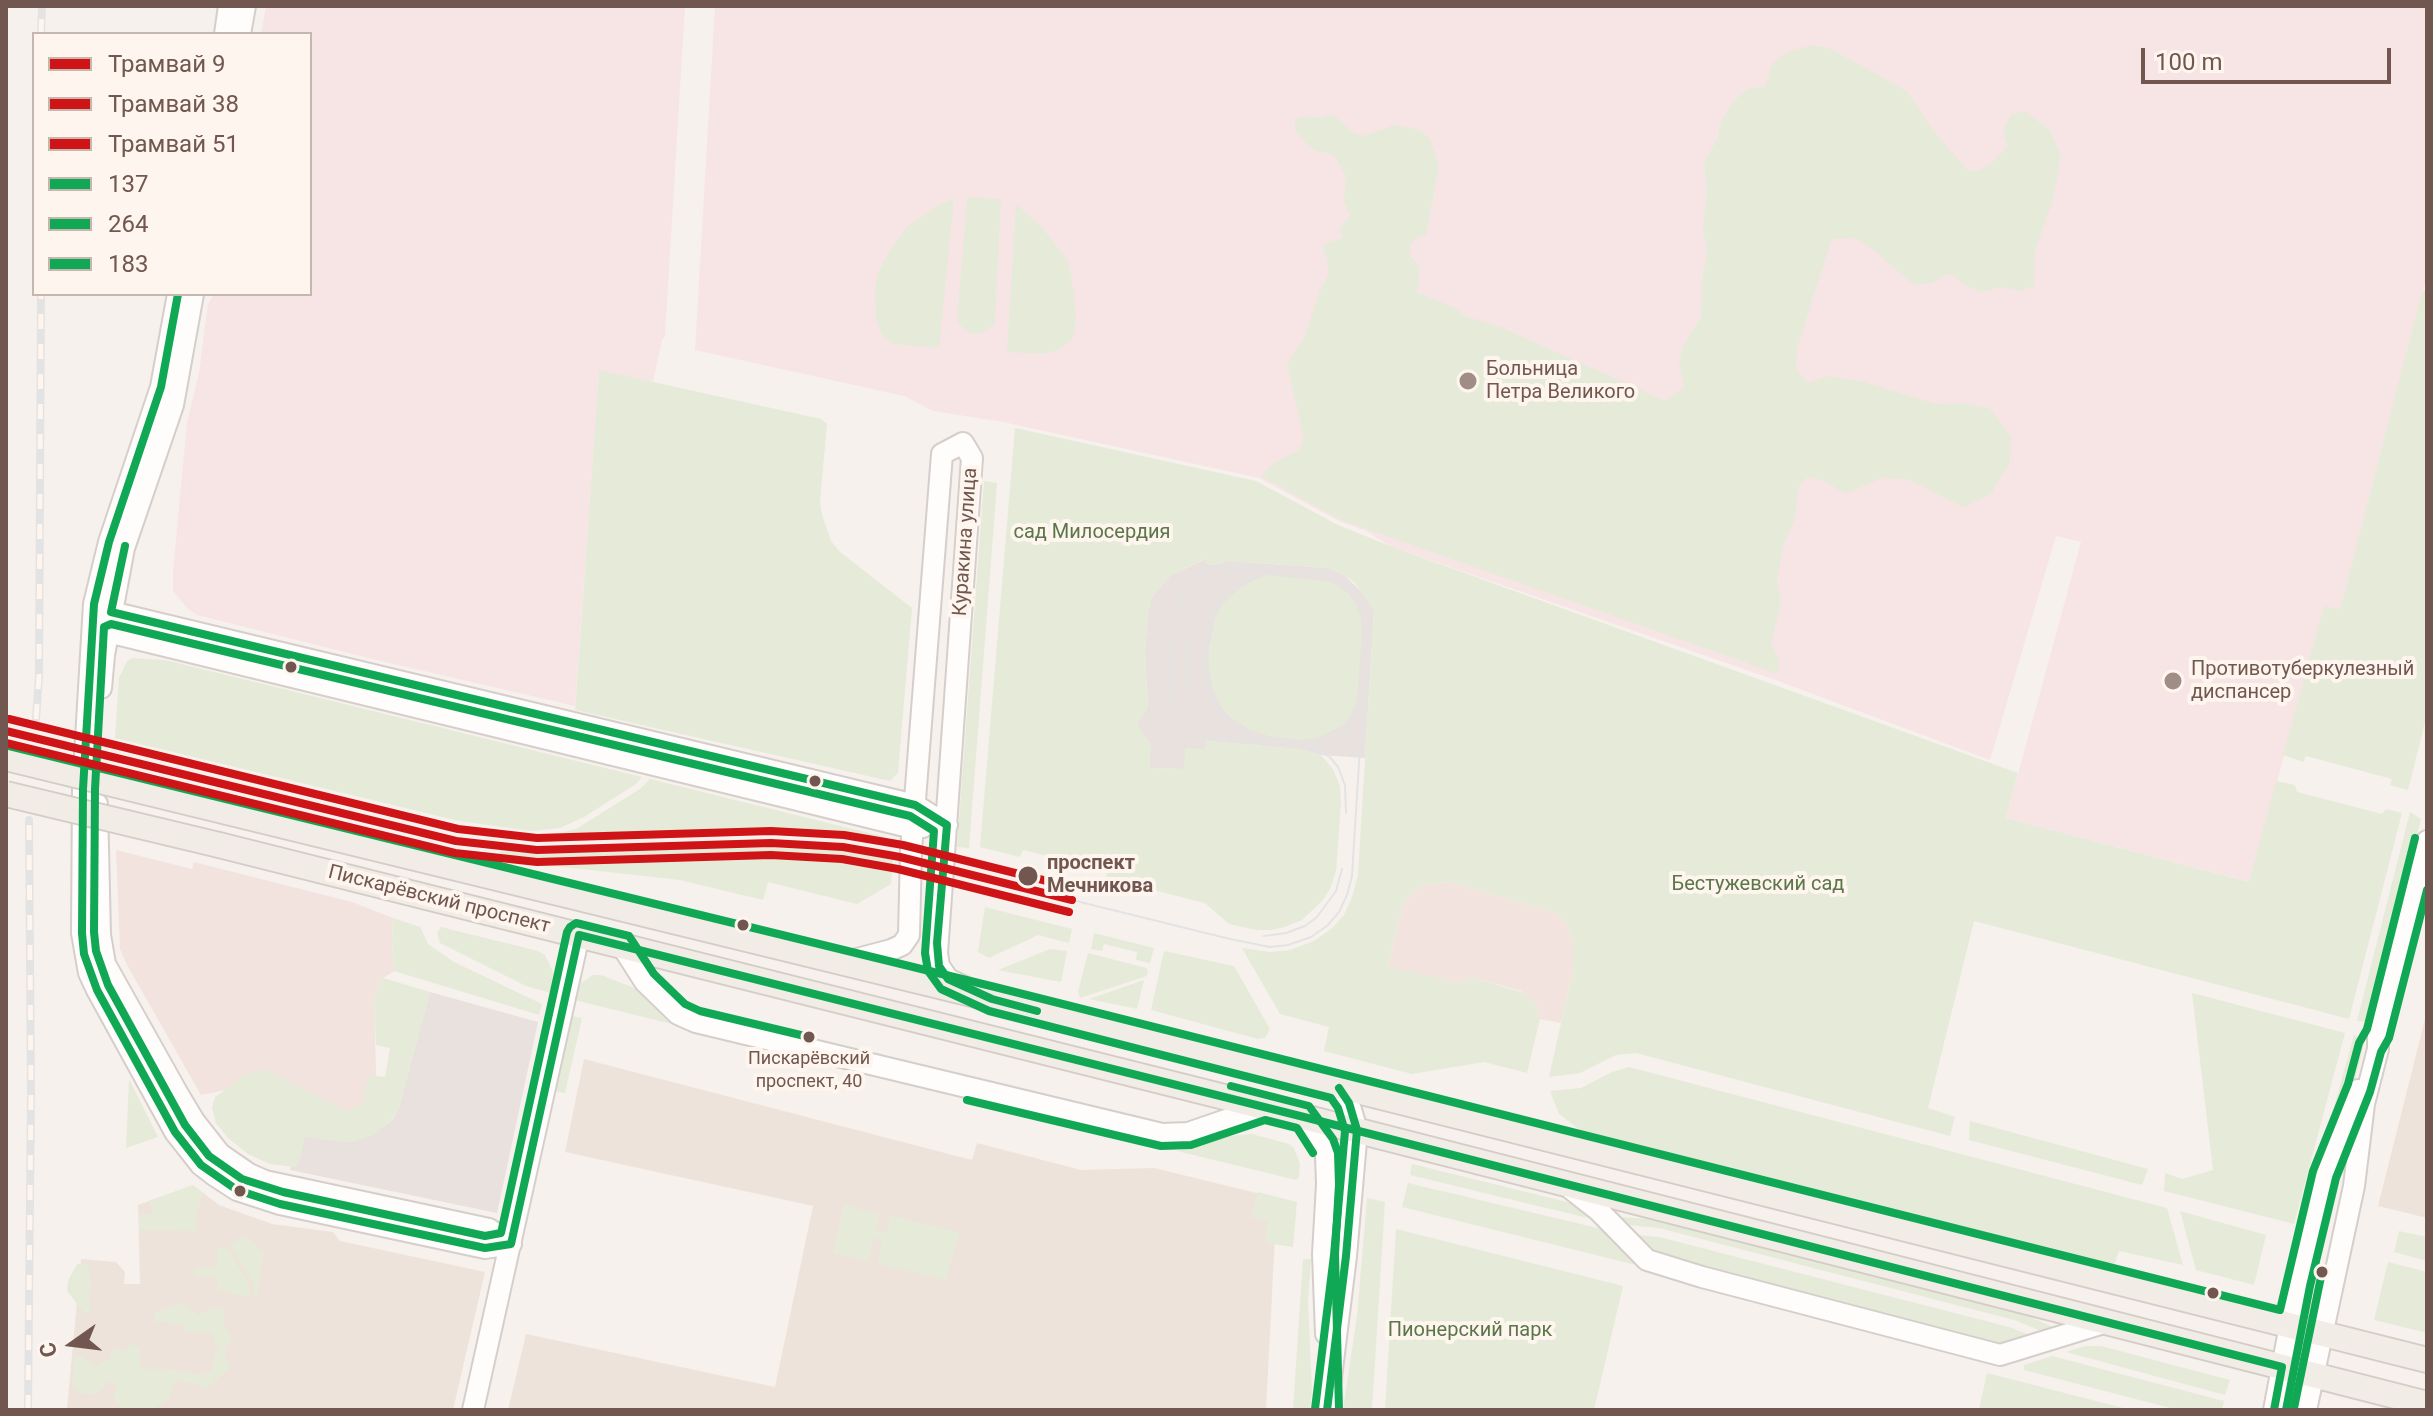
<!DOCTYPE html>
<meta charset="utf-8">
<style>
body{margin:0}
#map{position:relative;width:2433px;height:1416px;overflow:hidden;background:#f6f1ec;font-family:Roboto,sans-serif}
canvas{display:block}
.frame{position:absolute;inset:0;border:8px solid #71574f;pointer-events:none}
.legend{position:absolute;left:32px;top:32px;width:280px;height:264px;box-sizing:border-box;background:#fdf5ee;border:2px solid #c5b6ae;margin:0;padding:10px 14px;list-style:none;font-size:24px;color:#71574f}
.legend li{display:flex;align-items:center;gap:16px;height:40px}
.legend b{width:40px;border:2px solid #c5b6ae}
.north{position:absolute;left:32px;top:1304px;width:80px;height:80px;-webkit-text-stroke:6px #fdf5ee;paint-order:stroke;rotate:256deg;font-size:22px;font-weight:700;line-height:32px;text-align:center;color:#71574f}
.north::after{content:'';display:block;margin:auto;width:28px;height:36px;background:#71574f;clip-path:polygon(50% 0,100% 100%,50% 72%,0 100%)}
.scale{position:absolute;left:2141px;top:48px;width:250px;height:36px;box-sizing:border-box;border:4px solid #71574f;border-top:0;padding-left:10px;font-size:24px;line-height:28px;white-space:nowrap;color:#71574f;-webkit-text-stroke:6px #fdf5ee;paint-order:stroke}
</style>
<div id="map">
<canvas width="2433" height="1416"></canvas>
<div class="frame"></div>
<ul class="legend">
<li><b style="height:10px;background:#ce1417"></b>Трамвай 9</li>
<li><b style="height:10px;background:#ce1417"></b>Трамвай 38</li>
<li><b style="height:10px;background:#ce1417"></b>Трамвай 51</li>
<li><b style="height:10px;background:#10a855"></b>137</li>
<li><b style="height:10px;background:#10a855"></b>264</li>
<li><b style="height:10px;background:#10a855"></b>183</li>
</ul>
<div class="north">С</div>
<div class="scale">100 m</div>
</div>
<script>
const context = document.querySelector('canvas').getContext('2d');
context.lineJoin = 'round';
function paint(path, color) { context.fillStyle = color; context.fill(path, 'evenodd'); }
const shape = rows => new Path2D(rows.map(r => 'M' + r).join(''));
function trace(path, color, width, dash) { context.strokeStyle = color; context.lineWidth = width; context.lineCap = dash ? 'butt' : 'round'; context.setLineDash(dash || []); context.stroke(path); }
function write(font, color, halo, rows, align = 'center') {
  context.font = font + ' Roboto,sans-serif'; context.lineWidth = 8; context.setLineDash([]); context.textBaseline = 'middle'; context.strokeStyle = halo; context.fillStyle = color; for (const [text, x, y, turn = 0] of rows) {
    context.save(); context.translate(x, y); context.rotate((+turn || 0) * Math.PI / 180); context.textAlign = isNaN(turn) ? turn : align; if (halo) context.strokeText(text, 0, 0); context.fillText(text, 0, 0); context.restore();
  }
}
paint(shape([
 [2427,1011,2427,1218,2378,1206],
 [584,1059,972,1160,977,1143,1081,1170,1154,1168,1277,1198,1266,1410,508,1410,526,1334,775,1387,813,1206,565,1152],
 [193,1185,219,1205,272,1224,333,1232,340,1241,485,1272,453,1410,67,1408,81,1259,116,1262,125,1272,124,1284,140,1284,138,1205]
]), '#eee3da');
paint(shape([
 [116,850,192,869,194,862,352,902,393,918,392,941,394,971,380,980,374,1003,377,1107,354,1123,235,1088,201,1095,127,965,120,949],
 [1448,882,1557,913,1567,924,1573,942,1573,970,1561,1023,1540,1019,1537,1005,1521,991,1471,977,1459,983,1388,967,1403,904,1416,890,1426,885]
]), '#f3e3de');
paint(shape([
 [1205,559,1209,565,1230,561,1328,568,1343,574,1364,594,1374,611,1365,758,1321,755,1298,749,1207,741,1205,750,1184,769,1150,768,1137,724,1148,707,1145,652,1148,613,1152,597,1170,576],
 [1216,617,1233,719,1221,706,1213,689,1209,650],
 [430,992,538,1022,497,1213,290,1170,297,1131,372,1135,393,1119,399,1107]
]), '#e8e1dd');
paint(shape([
 [266,6,685,6,665,336,662,340,653,382,599,371,575,706,372,659,197,615,188,609,173,591,173,571,187,422,199,373,208,304,214,294,310,294,310,34,261,34],
 [715,6,2427,6,2427,276,2340,610,2324,607,2250,882,2006,818,2081,542,2056,536,1990,760,1778,681,1390,546,1366,531,1339,521,1259,478,1003,422,933,411,904,396,695,350]
]), '#f7e5e6');
paint(shape([
 [1812,45,1829,48,1907,91,1932,129,1967,170,1978,171,1992,163,2008,145,2004,136,2005,126,2011,115,2024,111,2050,130,2061,156,2053,200,2035,251,2034,286,2021,291,2002,287,1981,292,1964,285,1954,275,1945,275,1932,283,1914,285,1870,247,1854,238,1832,239,1797,348,1796,369,1808,383,1828,376,1864,382,1936,404,1963,403,1989,408,2011,436,2010,462,1990,495,1963,507,1908,479,1882,478,1845,494,1827,482,1808,477,1799,486,1794,521,1783,546,1777,581,1781,602,1771,643,1779,659,1778,674,1341,520,1261,476,1274,463,1299,450,1304,439,1287,364,1304,338,1319,293,1328,275,1328,264,1323,247,1329,242,1344,238,1339,230,1350,216,1344,200,1346,176,1335,157,1328,153,1316,151,1307,144,1294,128,1296,119,1306,116,1319,118,1332,114,1355,134,1364,136,1394,125,1420,130,1430,139,1439,167,1426,235,1416,238,1410,245,1410,257,1417,263,1420,272,1417,292,1453,307,1465,316,1503,328,1665,401,1684,387,1679,363,1683,346,1701,317,1702,281,1707,251,1703,229,1707,190,1704,163,1717,139,1721,122,1733,102,1747,89,1765,86,1773,63,1786,53],
 [967,197,1001,199,995,324,982,333,973,334,966,331,957,321],
 [954,199,939,348,893,344,882,335,876,319,875,290,878,273,890,250,907,227,939,205],
 [1016,204,1040,225,1068,261,1074,292,1076,320,1073,338,1059,350,1042,354,1007,352],
 [2427,288,2427,714,2408,790,2390,785,2392,779,2306,756,2303,762,2283,755,2324,606,2340,609,2422,292],
 [599,370,821,419,827,424,820,501,822,515,831,541,840,552,912,608,898,773,890,781,575,710],
 [1015,428,1256,481,1338,525,1390,546,2018,773,2006,818,2249,882,2276,781,2295,785,2297,792,2382,814,2386,809,2402,813,2349,1019,1974,921,1928,1108,1955,1117,1950,1136,1636,1053,1616,1055,1580,1073,1549,1077,1573,970,1573,942,1567,924,1557,913,1448,882,1439,883,1426,885,1416,890,1403,904,1388,966,1459,983,1471,977,1521,992,1528,996,1537,1005,1540,1019,1527,1073,1484,1062,1412,1074,1324,1051,1329,1027,1280,1014,1242,948,1270,952,1290,950,1314,941,1331,929,1344,915,1352,897,1358,875,1374,610,1355,583,1343,574,1328,568,1230,561,1208,565,1204,559,1170,576,1152,597,1148,613,1145,652,1148,707,1137,724,1151,744,1150,768,1184,769,1185,748,1205,749,1207,741,1298,749,1321,755,1333,769,1340,786,1341,804,1336,871,1330,889,1322,901,1302,920,1285,927,1271,930,1256,930,1229,924,1205,903,1106,878,1107,871,1023,850,1020,857,980,847],
 [984,481,997,483,969,848,957,847],
 [1268,575,1327,581,1338,586,1348,593,1356,604,1361,618,1362,634,1357,700,1351,716,1342,726,1317,738,1302,740,1271,737,1248,729,1233,719,1221,706,1213,689,1209,669,1209,650,1216,617,1223,603,1236,591,1251,581],
 [132,658,165,660,642,777,636,784,584,817,560,828,531,831,459,821,115,738,119,678,127,661],
 [650,779,885,837,887,843,841,834,810,831,546,836,576,829,640,789],
 [2410,812,2421,819,2369,1022,2357,1021],
 [771,847,842,850,893,860,891,884,857,904,768,882,763,900,680,880,536,864,499,855,500,850,537,853],
 [985,907,1072,929,1069,943,1038,935,989,958,978,952],
 [393,918,420,927,428,944,454,962,542,1004,539,1015,394,971,392,941],
 [441,927,538,951,545,955,553,972,551,993,526,986,440,943,437,933],
 [1094,933,1154,948,1150,963,1136,960,1137,952,1104,944,1102,951,1091,949],
 [1050,949,1067,951,1061,982,998,970],
 [1164,951,1234,966,1270,1029,1265,1038,1258,1039,1151,1010],
 [1088,953,1146,968,1148,971,1147,976,1080,998,1078,992],
 [593,975,601,975,637,989,672,1021,672,1024,574,1000,581,983],
 [383,978,430,992,399,1107,392,1119,372,1136,349,1143,305,1137,299,1164,295,1167,270,1164,248,1154,228,1138,216,1123,212,1107,215,1097,251,1071,266,1070,349,1112,366,1100,364,1094,369,1075,385,1077,390,1048,376,1045,374,1002,380,980],
 [1144,980,1137,1009,1089,999],
 [2192,993,2345,1033,2294,1224,2164,1191,2165,1173,2182,1179,2213,1170],
 [572,1016,582,1018,565,1093,555,1091],
 [2354,1035,2365,1041,2353,1087,2320,1157],
 [1629,1067,2167,1208,2183,1265,2119,1251,2114,1266,1837,1199,1584,1133,1559,1114,1550,1091,1581,1088,1612,1072],
 [129,1079,158,1137,126,1148],
 [1970,1121,2148,1169,2142,1185,1969,1140],
 [1252,1134,1289,1144,1294,1148,1300,1164,1299,1177,1296,1180,1177,1151,1230,1136],
 [1412,1164,1567,1202,1578,1206,1596,1220,1410,1175],
 [1408,1183,1606,1230,1648,1268,1402,1207],
 [193,1185,203,1193,197,1212,196,1231,139,1230,139,1215,153,1213,149,1201],
 [1258,1192,1297,1202,1293,1247,1266,1243,1267,1220,1251,1217],
 [1367,1198,1385,1202,1372,1410,1343,1410,1357,1316],
 [844,1205,879,1214,876,1230,886,1233,890,1216,959,1232,946,1280,878,1264,882,1239,873,1237,868,1261,833,1253],
 [2180,1211,2266,1235,2254,1285,2196,1270],
 [1620,1217,1665,1220,2015,1310,2053,1327,2041,1331,2014,1320,1659,1228,1627,1225],
 [1396,1229,1623,1286,1594,1410,1385,1410],
 [2399,1231,2427,1237,2427,1261,2394,1252],
 [245,1235,263,1253,258,1293,255,1296,252,1282,231,1245],
 [1636,1235,1659,1237,2009,1327,2030,1335,1998,1347,1652,1251],
 [217,1247,227,1247,249,1285,250,1298,217,1289,218,1277,194,1276,194,1268,217,1268],
 [1303,1259,1311,1259,1308,1301,1312,1392,1310,1410,1293,1410],
 [2388,1262,2427,1272,2427,1333,2374,1320],
 [77,1264,88,1264,91,1284,88,1295,91,1311,86,1315,67,1291,68,1281],
 [184,1303,198,1315,219,1307,224,1310,223,1322,231,1339,224,1354,230,1368,205,1390,199,1385,176,1379,168,1400,151,1410,123,1410,114,1400,117,1383,108,1382,96,1395,79,1393,72,1384,74,1357,83,1356,94,1367,110,1359,113,1348,124,1352,132,1343,140,1348,140,1369,169,1369,199,1375,213,1370,214,1354,218,1350,214,1342,214,1333,194,1332,186,1331,182,1323,171,1325,167,1322,154,1321,155,1312],
 [2085,1346,2101,1346,2230,1380,2225,1395,2066,1352],
 [2052,1356,2224,1401,2222,1410,2178,1410,2024,1370,2024,1365],
 [1987,1373,2131,1410,1979,1410]
]), '#e5ebd8');
const minor = shape([
 [225,34,229,6],
 [240,34,245,6],
 [178,294,161,387,109,542,94,604,83,789,82,933,89,973,97,990,175,1132,201,1165,214,1175,237,1190,280,1204,485,1248,511,1244],
 [100,615,111,612,915,805,947,825],
 [98,623,108,632,913,828,923,827],
 [101,688,104,655,124,548,173,405,193,294],
 [97,804,100,935,105,964,179,1096,194,1121,220,1154,249,1174,265,1181,489,1229,511,1244],
 [622,946,645,982,678,1014,696,1022,1162,1134,1188,1133,1264,1107],
 [842,963,891,950,902,945,909,935,911,851,942,454,963,443,972,458,937,953,939,966,948,979,967,988],
 [1304,1117,1318,1135,1326,1155,1327,1184,1323,1254,1326,1334],
 [1566,1185,1598,1210,1647,1260,1702,1277,2000,1355,2107,1322],
 [473,1410,579,935],
 [1327,1410,1346,1256,1357,1130,1349,1103,1338,1087],
 [2274,1410,2298,1283,2325,1174,2358,1090],
 [2306,1410,2354,1186,2364,1104,2378,1049,2378,1034,2427,841]
]);
const major = shape([
 [227,812,992,999,2427,1360],
 [219,845,1304,1117,2427,1404]
]);
trace(minor, '#d5ceca', 24);
trace(major, '#d4ccc7', 28);
trace(minor, '#fefdfc', 20);
trace(major, '#f1ece6', 24);
trace(shape([
 [1226,735,1208,724,1197,708,1190,692,1187,672,1190,628,1195,607,1208,589,1219,579,1240,571],
 [1256,737,1246,734,1229,722,1217,708,1208,691,1205,670,1205,650,1212,615,1221,601,1233,588,1250,578,1269,572],
 [1305,746,1329,756,1338,767,1345,785,1346,813],
 [1027,879,1089,894],
 [1072,900,1230,939,1270,947,1288,945,1311,937,1328,925,1339,912,1347,895,1352,876,1367,634,1366,616,1360,599,1351,587,1327,574,1230,566,1214,568,1201,574,1188,584,1180,597,1175,614,1169,680,1175,710,1182,721,1194,731,1208,737,1242,740,1318,744,1332,740,1345,732,1355,719,1362,700],
 [1264,936,1286,933,1305,926,1317,917,1336,891,1342,869]
]), '#e4e3e4', 2);
const rail = shape([
 [41,34,42,6],
 [36,719,39,676,41,294],
 [28,1410,31,1094,29,820]
]);
trace(rail, '#e4e3e4', 8);
trace(rail, '#fdf5ee', 5, [15]);
const majorBridge = shape([
 [6,758,227,812],
 [6,794,219,845]
]);
trace(majorBridge, '#d4ccc7', 28, []);
trace(majorBridge, '#f1ece6', 24);
trace(shape([
 [178,294,161,387,109,542,94,604,83,789,82,933,84,954,97,990,175,1132,201,1165,237,1190,280,1204,485,1248,511,1244,579,935,1304,1117,2282,1367,2274,1410],
 [125,546,111,612,915,805,947,825,937,943,939,966,948,979,992,999,1037,1011],
 [1327,1410,1346,1256,1357,1130,1349,1103,1339,1088]
]), '#10a855', 8);
trace(shape([
 [809,1037,700,1011,685,1004,654,974,629,936,576,923,570,927,567,932,501,1233,485,1236,283,1192,242,1179,209,1156,185,1125,108,985,96,951,94,932,95,789,104,627,111,624,910,816,934,831,925,953,928,971,941,989,989,1011,1331,1098,1338,1108,1345,1131,1334,1255,1315,1409],
 [967,1100,1161,1146,1191,1145,1265,1120,1297,1128,1313,1153],
 [2286,1410,2310,1286,2336,1178,2370,1092,2381,1052,2389,1038,2427,890]
]), '#10a855', 8);
trace(shape([
 [9,746,995,987,2280,1310,2313,1171,2348,1084,2359,1043,2367,1029,2415,838],
 [1231,1086,1309,1106,1333,1139,1338,1153,1339,1184,1335,1254,1339,1410],
 [2294,1408,2322,1272]
]), '#10a855', 8);
trace(shape([
 [6,731,456,841,537,850,771,843,843,847,900,857,1072,900]
]), '#ce1417', 8);
trace(shape([
 [6,743,455,853,537,862,771,855,842,859,898,869,1069,912]
]), '#ce1417', 8);
trace(shape([
 [9,719,458,829,537,838,771,831,844,835,903,845,1075,888]
]), '#ce1417', 8);
for (const [x, y, r, color] of [
 [1468,381,10,"#a08d86"],
 [291,667,7,"#71574f"],
 [2173,681,10,"#a08d86"],
 [815,781,7,"#71574f"],
 [1028,876,11,"#71574f"],
 [743,925,7,"#71574f"],
 [809,1037,7,"#71574f"],
 [240,1191,7,"#71574f"],
 [2322,1272,7,"#71574f"],
 [2213,1293,7,"#71574f"]
]) { const dot = new Path2D(); dot.arc(x, y, r, 0, 2 * Math.PI); context.fillStyle = color; context.fill(dot); trace(dot, '#fdf5ee', 3); }
write('18px', '#71574f', '#fdf5ee', [
 ["Пискарёвский",809,1059],
 ["проспект, 40",809,1082]
]);
write('20px', '#71574f', '#fdf5ee', [
 ["Больница",1486,370],
 ["Петра Великого",1486,393],
 ["Противотуберкулезный",2191,670],
 ["диспансер",2191,693]
], 'left');
write('20px', '#5b7648', '#fdf5ee', [
 ["сад Милосердия",1092,533],
 ["Бестужевский сад",1758,885],
 ["Пионерский парк",1470,1331]
]);
write('20px', '#71574f', '#fdf5ee', [
 ["Куракина улица",966,542,-86],
 ["Пискарёвский проспект",439,900,14]
]);
write('bold 20px', '#71574f', '#fdf5ee', [
 ["проспект",1047,864],
 ["Мечникова",1047,887]
], 'left');
</script>
